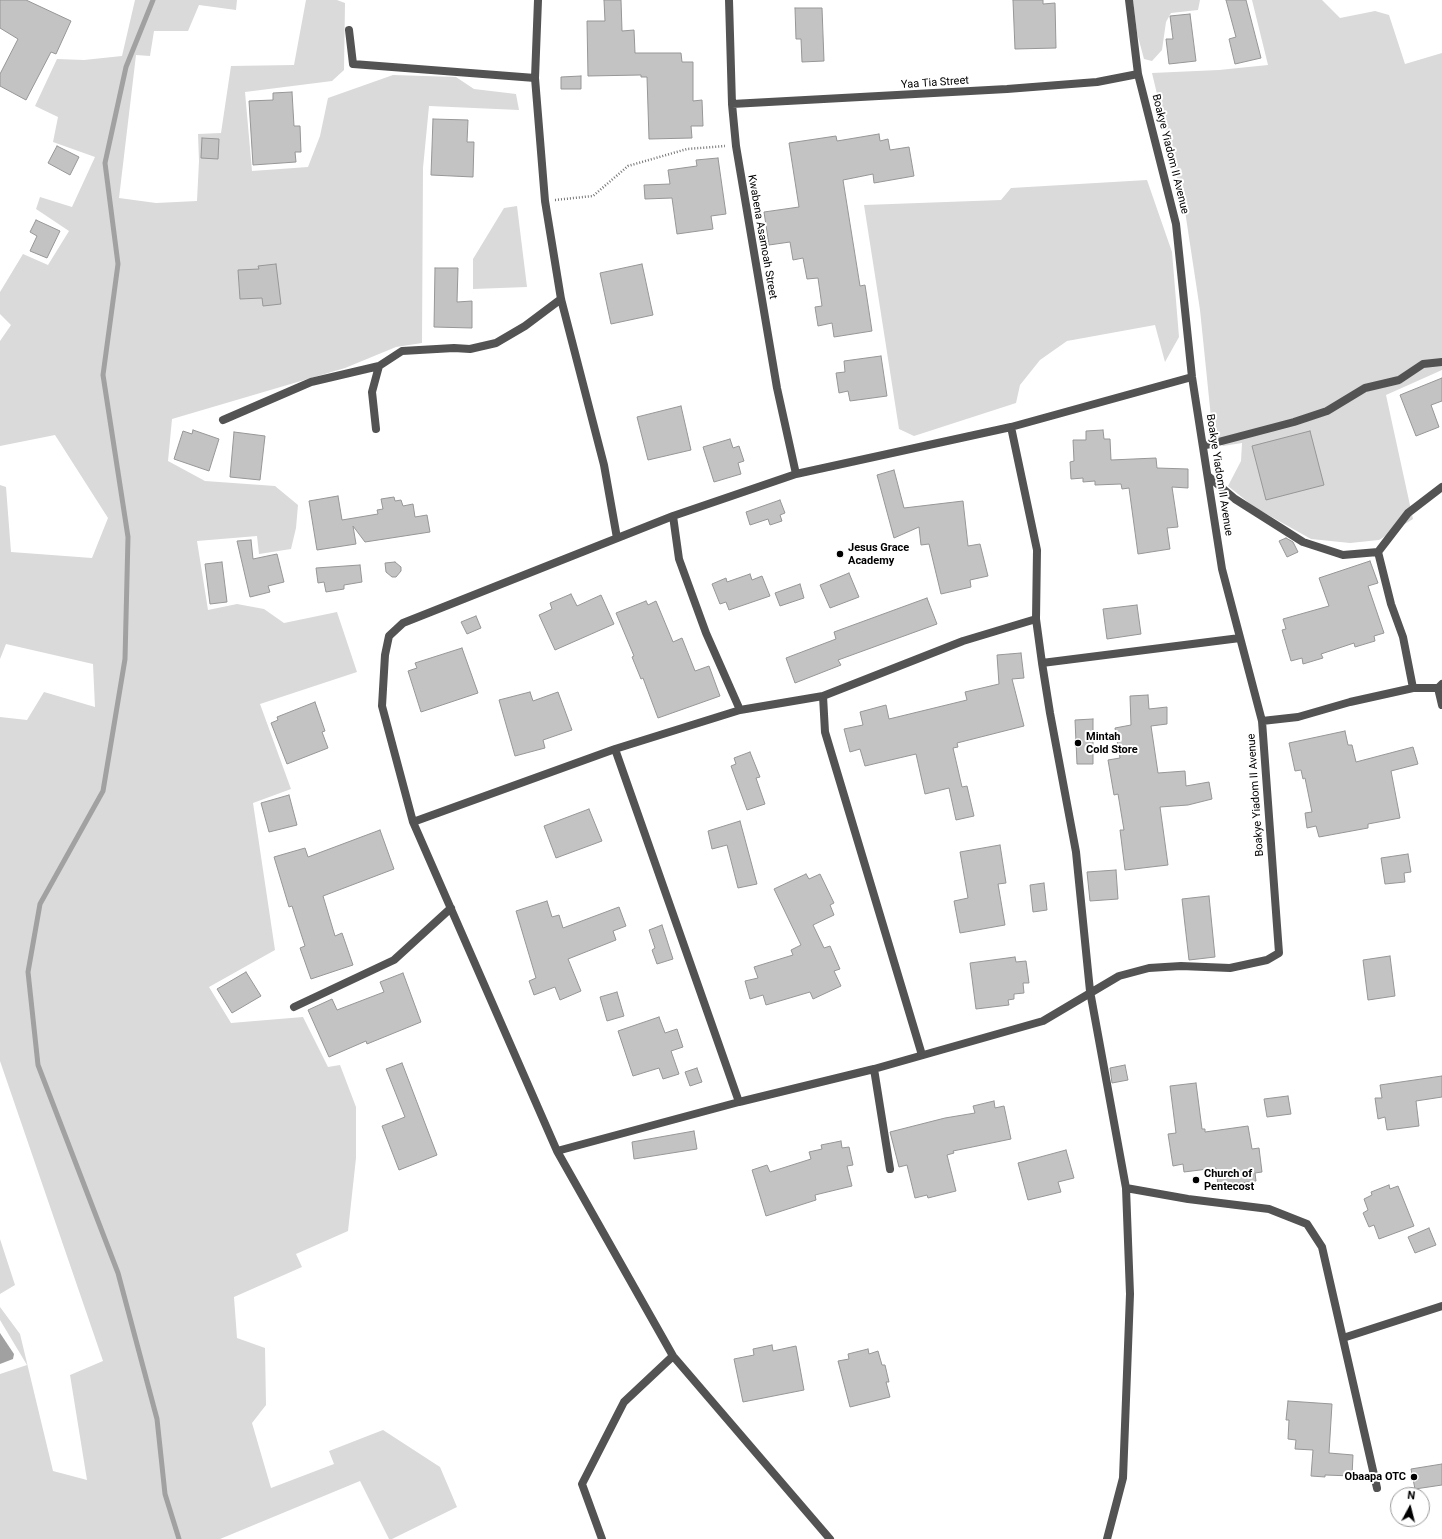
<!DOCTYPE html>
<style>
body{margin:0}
#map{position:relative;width:1442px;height:1539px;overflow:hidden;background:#fff;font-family:Roboto,sans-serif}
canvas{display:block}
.north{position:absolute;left:1390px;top:1487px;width:40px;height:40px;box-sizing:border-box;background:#fff;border:1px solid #999;border-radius:50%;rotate:7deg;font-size:11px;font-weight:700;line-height:16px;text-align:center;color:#000}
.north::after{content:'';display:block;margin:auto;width:14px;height:18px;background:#000;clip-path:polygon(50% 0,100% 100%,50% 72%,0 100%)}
</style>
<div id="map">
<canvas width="1442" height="1539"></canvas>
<div class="north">N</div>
</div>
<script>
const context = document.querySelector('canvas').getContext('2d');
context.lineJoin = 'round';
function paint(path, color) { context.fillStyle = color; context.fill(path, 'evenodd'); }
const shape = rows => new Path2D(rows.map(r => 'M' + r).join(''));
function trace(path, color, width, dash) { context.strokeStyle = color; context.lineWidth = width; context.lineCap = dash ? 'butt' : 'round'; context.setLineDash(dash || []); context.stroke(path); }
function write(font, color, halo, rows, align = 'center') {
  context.font = font + ' Roboto,sans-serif'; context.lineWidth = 4; context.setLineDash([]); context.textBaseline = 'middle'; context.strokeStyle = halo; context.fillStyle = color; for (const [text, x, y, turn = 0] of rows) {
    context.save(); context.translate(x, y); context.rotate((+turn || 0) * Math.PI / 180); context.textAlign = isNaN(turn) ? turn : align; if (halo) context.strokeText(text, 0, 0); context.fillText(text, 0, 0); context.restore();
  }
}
paint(shape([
 [135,0,237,0,236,10,199,5,188,31,154,31,150,56,136,55,119,198,156,203,197,201,199,161,198,134,221,133,231,66,294,65,306,0,337,0,345,3,344,70,332,81,245,92,252,171,308,167,320,136,328,98,393,75,456,77,474,89,516,94,519,110,429,106,423,168,422,343,396,347,345,368,172,419,168,461,205,481,275,486,298,505,296,528,291,549,259,554,257,536,197,541,208,610,237,604,264,609,284,623,337,612,357,672,260,704,291,789,253,803,275,950,209,987,231,1023,303,1017,328,1067,340,1065,356,1107,356,1158,348,1231,296,1254,302,1267,234,1297,237,1338,265,1348,266,1405,252,1423,271,1488,334,1464,329,1451,383,1430,440,1467,457,1507,392,1539,389,1539,360,1481,220,1539,0,1539,0,1374,27,1365,0,1320,0,1307,20,1334,53,1471,87,1480,70,1375,103,1361,0,1061,0,717,27,720,44,692,95,707,93,664,6,644,0,659,0,485,6,487,11,552,92,558,108,518,55,435,0,446,0,341,11,325,0,314,0,292,23,254,48,265,69,231,36,209,40,197,72,207,95,157,53,142,58,117,35,106,57,59,84,60,122,56],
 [1133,0,1200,0,1198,10,1171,13,1166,22,1162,50,1152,61,1144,59,1137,33],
 [1252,0,1322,0,1340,18,1375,11,1389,15,1405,64,1442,53,1442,370,1386,395,1413,519,1379,540,1350,543,1311,539,1254,507,1228,486,1241,461,1242,443,1223,446,1213,437,1200,310,1185,211,1152,73,1219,70,1268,65],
 [1147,180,1172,252,1179,337,1165,362,1155,325,1067,341,1040,360,1020,385,1016,403,914,436,899,429,864,205,1001,200,1011,188],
 [517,206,527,287,473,289,473,259,504,208],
 [0,1239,15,1285,0,1294]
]), '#dadada');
paint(shape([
 [0,1333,14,1354,13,1359,0,1364]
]), '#a1a1a1');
trace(shape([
 [153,0,126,67,105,163,118,264,103,375,128,537,125,659,103,791,40,904,28,972,38,1065,118,1273,157,1419,165,1494,179,1539]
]), '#a1a1a1', 5);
const building = shape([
 [0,0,26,0,71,21,56,54,51,52,26,100,0,86,0,74,18,39,0,28,0,0],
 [604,0,621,0,622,31,634,30,635,53,681,53,682,62,693,62,693,101,702,100,703,126,691,126,692,138,649,139,647,77,641,77,641,75,588,76,587,21,605,21,604,0],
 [1013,0,1043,0,1043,4,1055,3,1056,48,1015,49,1013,0],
 [1226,0,1246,0,1261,58,1235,64,1229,39,1236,37,1226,0],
 [795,8,822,8,824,61,802,62,801,39,796,39,795,8],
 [1190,14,1196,61,1169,64,1166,39,1173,39,1170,16,1190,14],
 [581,76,581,89,561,89,561,77,581,76],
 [292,92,294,126,300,126,301,152,295,152,296,162,253,165,249,101,273,100,273,93,292,92],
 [433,119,468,120,467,142,474,142,473,177,431,175,433,119],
 [879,134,880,141,888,139,890,150,909,147,914,176,874,183,873,174,843,180,860,286,865,285,872,331,834,337,832,323,818,326,815,307,822,306,818,278,807,279,803,258,793,260,790,242,769,245,764,212,799,207,789,143,836,136,837,141,879,134],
 [202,138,219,139,218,159,201,158,202,138],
 [57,146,79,157,70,175,48,163,57,146],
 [718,158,726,214,711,216,713,229,677,234,672,198,645,199,644,185,670,184,668,170,697,166,696,160,718,158],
 [36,220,60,231,47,258,30,251,37,236,30,232,36,220],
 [276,264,281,304,263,306,262,298,240,299,238,270,259,269,258,266,276,264],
 [642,264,653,315,611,324,600,273,642,264],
 [435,268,458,268,457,302,472,301,472,328,434,327,435,268],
 [881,356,887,396,850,401,848,391,839,393,836,373,845,372,844,361,881,356],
 [1442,378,1442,401,1431,405,1439,427,1416,436,1400,395,1442,378],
 [681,406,691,450,648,460,637,417,681,406],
 [193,430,219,439,209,471,174,459,183,431,192,434,193,430],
 [1103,430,1104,439,1110,439,1111,460,1156,458,1157,468,1188,469,1188,488,1172,487,1178,527,1167,528,1170,549,1138,554,1129,488,1122,489,1121,484,1095,485,1095,481,1083,482,1083,478,1071,479,1070,462,1074,461,1073,440,1086,440,1086,431,1103,430],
 [1310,431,1324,485,1266,500,1252,446,1310,431],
 [234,432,265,436,260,480,230,477,234,432],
 [730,439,733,448,739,446,744,461,738,463,741,474,714,482,703,447,730,439],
 [894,470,904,508,963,501,968,546,980,544,988,576,970,580,971,587,941,594,929,544,921,545,919,527,894,538,877,475,894,470],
 [338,496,342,520,378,514,377,510,383,509,381,499,394,497,395,501,401,500,403,506,413,504,415,517,427,515,430,532,365,542,353,526,356,544,317,550,309,501,338,496],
 [780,500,785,513,780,515,782,521,770,525,768,519,750,525,746,512,780,500],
 [1286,538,1293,542,1298,552,1287,557,1279,541,1286,538],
 [251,540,253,559,277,554,284,582,268,586,270,592,250,597,237,541,251,540],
 [1370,561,1378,583,1368,586,1384,633,1374,636,1375,641,1355,647,1354,643,1321,654,1323,658,1303,664,1302,658,1291,661,1282,630,1286,629,1283,619,1329,606,1319,578,1370,561],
 [222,562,227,602,210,604,205,564,222,562],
 [395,562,401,567,401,571,396,577,392,577,386,572,385,563,395,562],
 [360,565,362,582,344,585,344,589,326,592,324,582,318,583,316,568,360,565],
 [849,573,859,597,830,608,820,585,849,573],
 [750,574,752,580,762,576,770,596,729,610,726,602,720,604,712,584,726,578,727,582,750,574],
 [800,584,804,598,780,606,775,593,800,584],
 [571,594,577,606,601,595,614,624,555,650,539,615,552,609,550,603,571,594],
 [927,598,937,624,838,660,841,665,795,683,786,658,836,639,834,632,927,598],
 [646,601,648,605,656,601,673,642,682,638,695,671,709,666,720,696,658,718,643,678,641,679,632,657,634,656,616,613,646,601],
 [1137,605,1141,634,1107,639,1103,609,1137,605],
 [476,616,481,628,467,634,461,622,476,616],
 [462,648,478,693,421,712,408,671,417,668,415,663,462,648],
 [1021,653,1024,678,1012,679,1024,726,957,743,958,747,953,748,962,787,967,786,974,816,956,820,949,788,925,794,916,754,865,766,860,749,850,752,844,729,863,725,860,712,886,705,889,719,967,700,965,692,999,684,997,655,1021,653],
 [530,692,533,701,558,692,572,730,543,740,545,748,515,756,499,700,530,692],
 [1148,695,1149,709,1167,707,1167,724,1151,726,1158,773,1185,771,1186,786,1209,782,1212,799,1188,805,1160,807,1168,865,1125,870,1120,830,1124,830,1118,794,1114,795,1108,760,1120,758,1115,728,1131,725,1130,696,1148,695],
 [315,702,325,731,322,732,328,748,287,764,271,723,278,720,277,717,315,702],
 [1093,719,1093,764,1077,764,1075,720,1093,719],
 [1345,731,1348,745,1352,745,1356,762,1413,747,1418,764,1391,771,1400,818,1368,824,1368,828,1319,837,1316,826,1307,828,1305,813,1312,812,1305,778,1303,779,1301,770,1295,771,1289,743,1345,731],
 [750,752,760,777,756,778,765,804,747,810,731,766,736,764,734,758,750,752],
 [289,795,297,825,269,832,261,803,289,795],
 [589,809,602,841,556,858,544,826,589,809],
 [740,821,757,884,738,888,727,845,712,849,708,831,740,821],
 [380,830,394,869,323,896,335,936,342,933,353,965,311,979,300,948,305,946,292,906,289,907,274,857,305,848,308,857,380,830],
 [1000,845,1006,883,998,884,1005,925,960,933,954,901,968,898,960,852,1000,845],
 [1408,854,1411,872,1404,873,1405,882,1385,884,1381,858,1408,854],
 [1116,870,1118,899,1090,901,1087,872,1116,870],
 [806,874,809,879,820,874,834,903,830,905,834,915,813,925,824,948,830,946,840,969,834,971,841,986,813,999,810,992,766,1005,763,995,750,999,745,981,758,978,754,967,793,955,791,950,801,945,774,889,806,874],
 [1044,883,1047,910,1033,912,1030,885,1044,883],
 [1209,896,1215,957,1189,960,1182,899,1209,896],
 [547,901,552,917,559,915,563,928,619,907,626,926,613,931,616,940,568,959,581,991,560,1000,555,987,534,995,529,981,536,978,516,911,547,901],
 [662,925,673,959,657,964,652,950,655,948,649,930,662,925],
 [1390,956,1395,996,1368,1000,1363,960,1390,956],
 [1015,957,1016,962,1026,961,1029,983,1023,983,1024,993,1014,994,1014,999,1008,1000,1009,1005,976,1009,970,963,1015,957],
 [246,972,261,996,232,1013,217,989,246,972],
 [403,973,421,1022,367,1044,366,1041,329,1057,308,1010,332,999,337,1010,384,992,380,982,403,973],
 [617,992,624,1016,607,1021,600,997,617,992],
 [659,1017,665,1033,677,1029,683,1047,671,1051,679,1074,663,1079,659,1068,633,1076,618,1031,659,1017],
 [402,1063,437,1155,399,1170,382,1126,405,1117,386,1069,402,1063],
 [1125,1065,1128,1080,1112,1083,1110,1068,1125,1065],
 [697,1068,702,1082,690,1086,685,1072,697,1068],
 [1442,1076,1442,1097,1416,1101,1419,1126,1387,1130,1385,1117,1378,1119,1375,1098,1382,1098,1380,1085,1442,1076],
 [1196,1083,1202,1129,1205,1129,1205,1132,1248,1126,1252,1149,1259,1148,1262,1172,1255,1173,1256,1181,1218,1186,1216,1168,1184,1172,1183,1164,1173,1166,1168,1134,1176,1133,1170,1086,1196,1083],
 [1288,1096,1291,1114,1267,1117,1264,1099,1288,1096],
 [994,1101,995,1108,1004,1106,1011,1139,953,1151,954,1153,947,1155,956,1191,928,1198,927,1195,915,1198,907,1165,899,1167,890,1132,945,1118,975,1113,973,1106,994,1101],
 [694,1131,697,1149,634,1159,632,1142,694,1131],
 [841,1141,842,1148,849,1147,853,1165,847,1166,852,1186,815,1195,816,1200,766,1216,752,1170,767,1165,770,1172,811,1159,809,1152,822,1149,821,1145,841,1141],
 [1066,1150,1074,1178,1058,1182,1061,1192,1028,1200,1018,1163,1066,1150],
 [1389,1185,1390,1189,1398,1186,1414,1226,1379,1239,1374,1225,1369,1227,1363,1213,1368,1210,1364,1199,1372,1195,1371,1192,1389,1185],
 [1429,1228,1436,1245,1415,1253,1408,1237,1429,1228],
 [772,1345,773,1351,796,1346,804,1390,743,1402,734,1359,754,1355,753,1349,772,1345],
 [868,1349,869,1354,878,1351,882,1365,885,1365,889,1382,886,1382,890,1397,850,1407,838,1361,849,1359,848,1354,868,1349],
 [1288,1401,1332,1404,1329,1453,1353,1455,1352,1476,1325,1475,1325,1477,1311,1476,1313,1450,1295,1449,1296,1440,1288,1439,1289,1420,1286,1420,1288,1401],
 [1442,1464,1442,1485,1415,1489,1411,1469,1442,1464]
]);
paint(building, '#c3c3c3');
trace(building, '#979797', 1);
trace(shape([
 [555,200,593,196,628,166,687,149,725,146]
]), '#757575', 2.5, [1, 2]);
trace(shape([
 [538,0,535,78,545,201,561,299,604,465,617,538],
 [729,0,732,104,736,146,777,388,796,474],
 [349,30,353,64,535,78],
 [732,104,1007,89,1097,82,1138,74],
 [223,420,311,382,379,366],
 [1011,427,1037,550,1036,619,1042,663,1050,713,1076,852,1090,991,1126,1188,1130,1294,1123,1478,1107,1539],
 [376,429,372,392,379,366,402,351,454,348,470,349,496,343,525,326,561,299],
 [1203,446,1294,422,1327,411,1365,388,1399,380,1423,364,1442,362],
 [1208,476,1235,499,1303,542,1343,555,1378,552],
 [673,516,679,559,706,633,740,710],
 [1042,663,1240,638],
 [1413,688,1403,637,1391,604,1378,552,1408,513,1442,487],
 [1438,688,1442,705],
 [823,696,825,732,922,1055],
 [1262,721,1298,717,1350,702,1413,688,1438,688,1442,684],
 [615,749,739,1102],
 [413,822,615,749,740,710,823,696,963,641,1036,619],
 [294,1007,394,960,451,908],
 [874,1069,890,1169],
 [557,1151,739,1102,874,1069,1043,1021,1119,976,1149,968,1181,966,1230,968,1267,960,1279,953,1262,721,1222,569,1192,377,1176,224,1138,74,1129,0],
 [1126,1188,1188,1199,1269,1209,1307,1224,1322,1247,1377,1488],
 [1343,1338,1442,1306],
 [602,1539,582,1484,624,1402,673,1356],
 [830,1539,673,1356,557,1151,413,822,382,706,385,655,389,636,403,623,673,516,796,474,1011,427,1192,377]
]), '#535353', 8);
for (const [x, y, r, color] of [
 [840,554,4,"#000"],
 [1078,743,4,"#000"],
 [1196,1180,4,"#000"],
 [1414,1477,4,"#000"]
]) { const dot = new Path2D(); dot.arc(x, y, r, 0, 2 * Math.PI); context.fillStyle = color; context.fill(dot); trace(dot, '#fff', 1.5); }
write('11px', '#000', '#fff', [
 ["Yaa Tia Street",935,83,-4],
 ["Boakye Yiadom II Avenue",1170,154,76],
 ["Kwabena Asamoah Street",762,237,80],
 ["Boakye Yiadom II Avenue",1219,475,81],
 ["Boakye Yiadom II Avenue",1256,795,-94]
]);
write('bold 11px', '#000', '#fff', [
 ["Jesus Grace",848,548],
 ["Academy",848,561],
 ["Mintah",1086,737],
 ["Cold Store",1086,750],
 ["Church of",1204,1174],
 ["Pentecost",1204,1187],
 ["Obaapa OTC",1406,1477,"right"]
], 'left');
</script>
